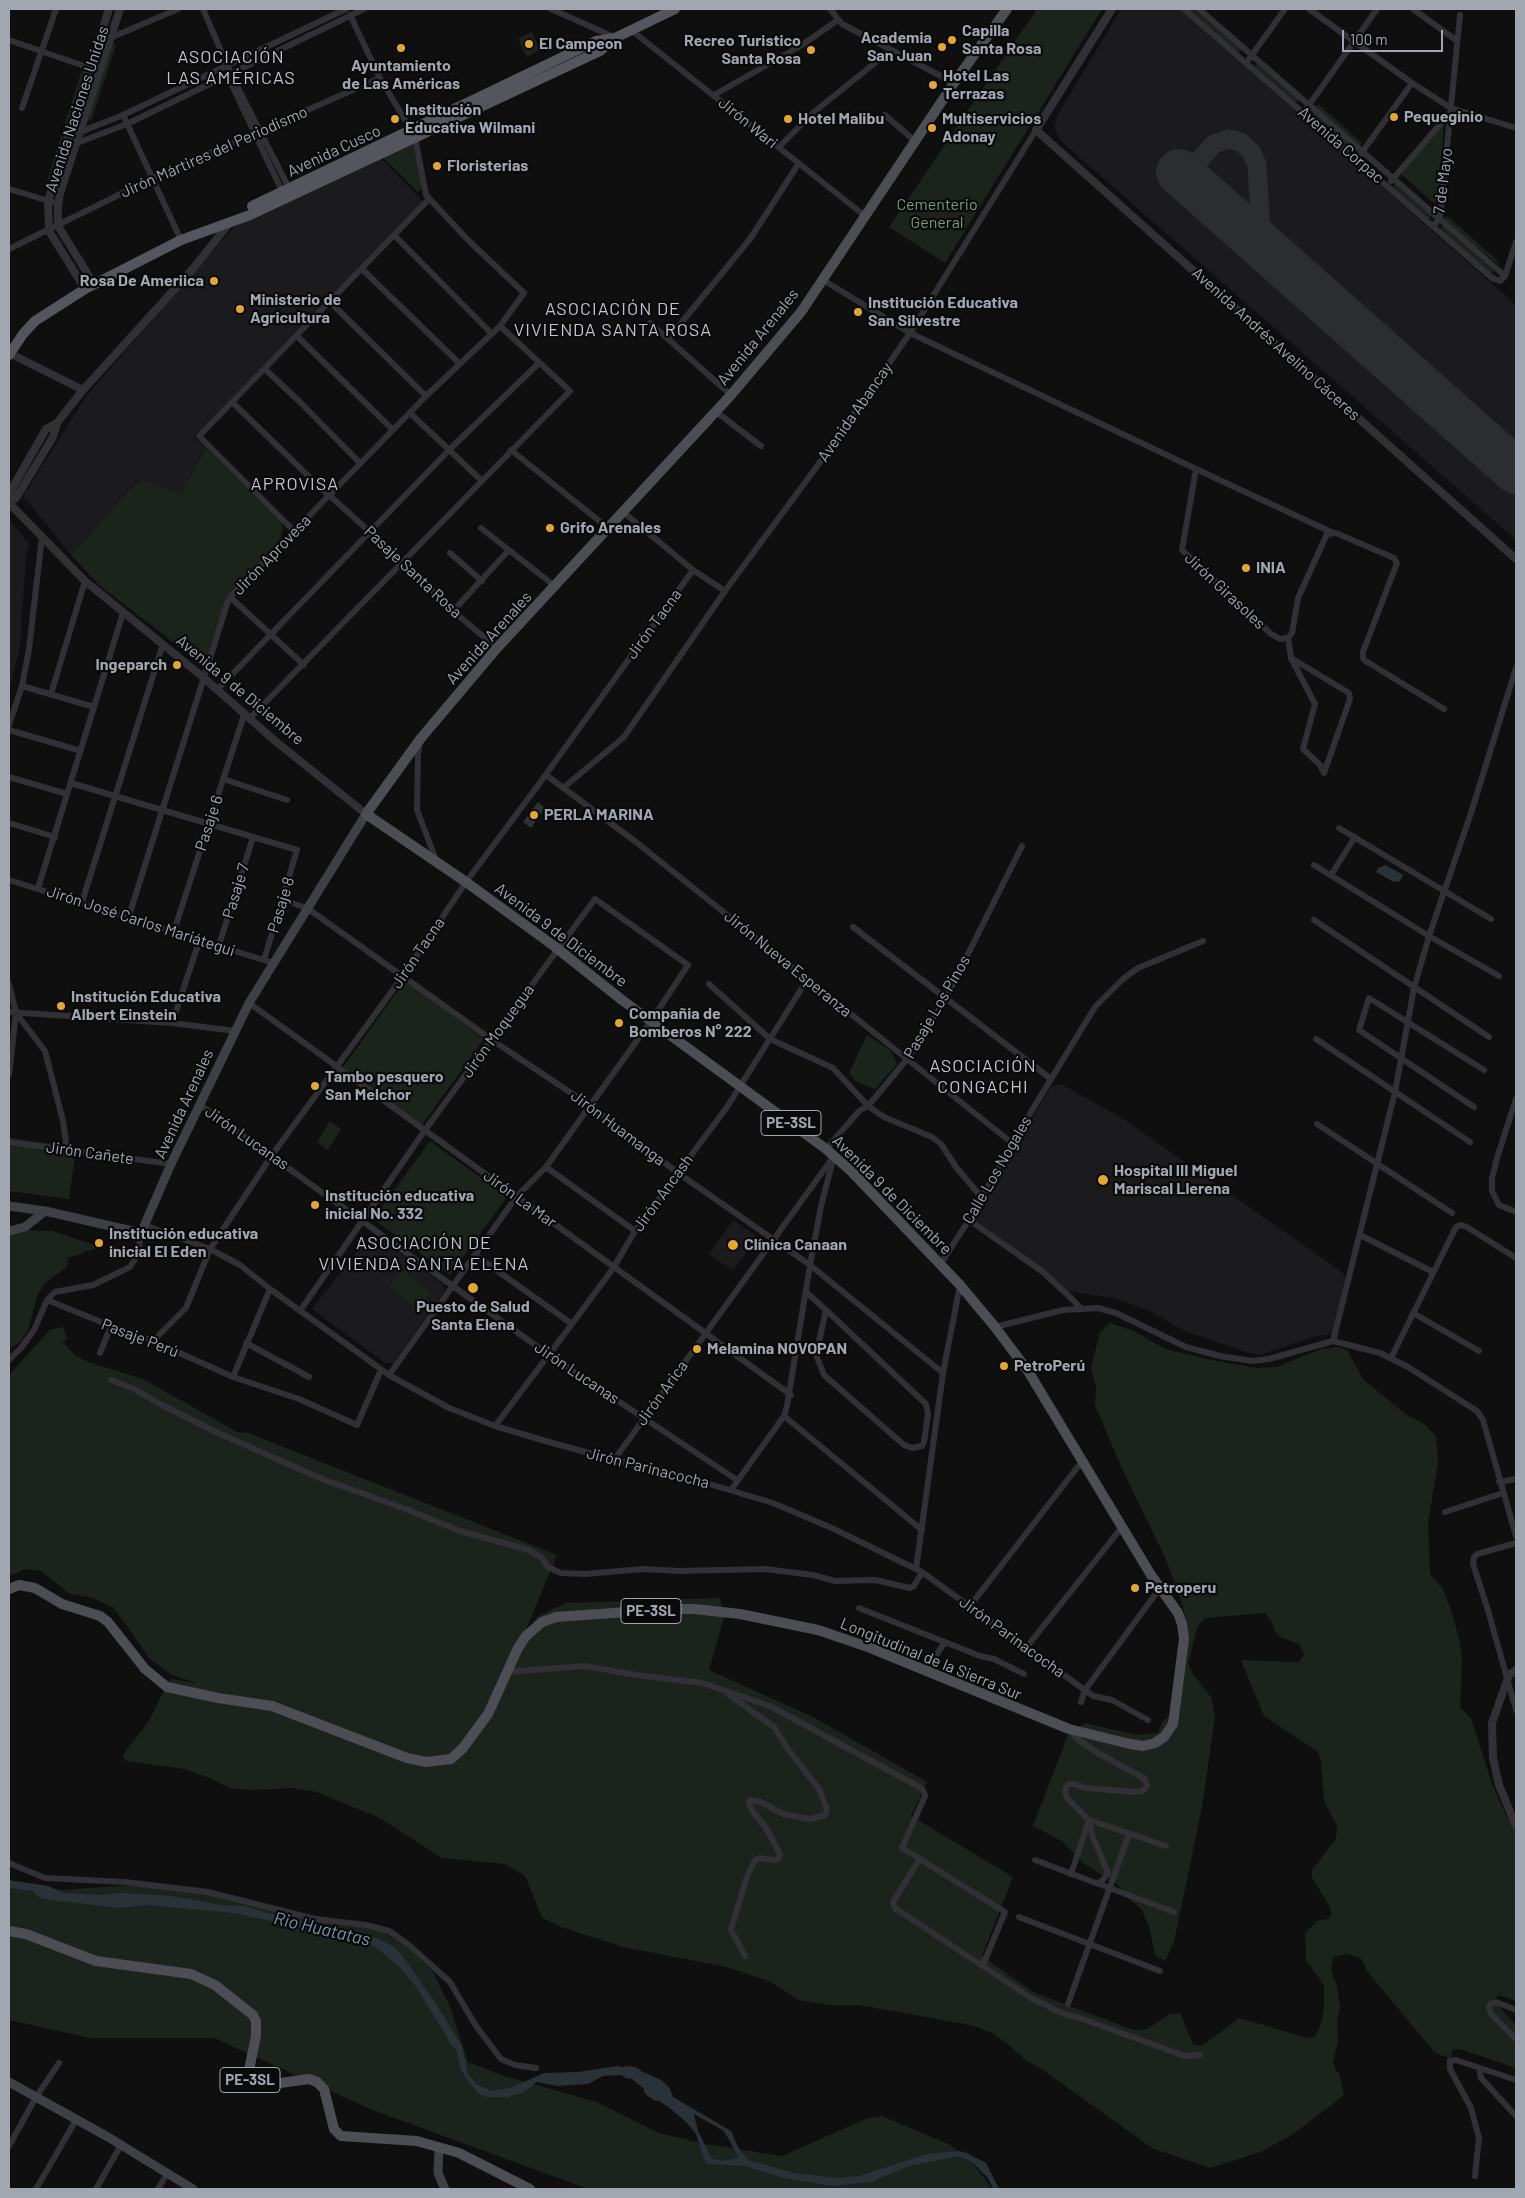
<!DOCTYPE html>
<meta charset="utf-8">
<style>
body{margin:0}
#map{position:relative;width:1525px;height:2198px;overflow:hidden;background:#0f0f10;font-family:Barlow,sans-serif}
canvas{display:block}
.frame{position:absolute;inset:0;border:10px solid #a1a6b0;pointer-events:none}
.scale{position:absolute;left:1342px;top:30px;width:101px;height:22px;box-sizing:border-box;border:2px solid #a1a6b0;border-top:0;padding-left:6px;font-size:15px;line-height:18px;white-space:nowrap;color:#a1a6b0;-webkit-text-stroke:4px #0a0a0b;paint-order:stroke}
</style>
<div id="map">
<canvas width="1525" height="2198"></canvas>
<div class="frame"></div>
<div class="scale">100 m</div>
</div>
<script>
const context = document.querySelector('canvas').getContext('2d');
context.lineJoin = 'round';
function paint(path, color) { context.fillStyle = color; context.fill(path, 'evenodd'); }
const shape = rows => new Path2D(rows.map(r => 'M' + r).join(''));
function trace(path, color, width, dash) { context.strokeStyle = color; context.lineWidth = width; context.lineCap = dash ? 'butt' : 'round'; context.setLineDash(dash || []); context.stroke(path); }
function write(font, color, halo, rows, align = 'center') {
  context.font = font + ' Barlow,sans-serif'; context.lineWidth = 4.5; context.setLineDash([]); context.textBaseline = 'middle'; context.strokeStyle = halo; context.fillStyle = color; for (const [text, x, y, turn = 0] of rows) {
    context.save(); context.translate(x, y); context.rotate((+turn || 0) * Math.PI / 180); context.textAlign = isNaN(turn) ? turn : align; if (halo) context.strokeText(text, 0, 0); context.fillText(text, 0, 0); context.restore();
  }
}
paint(shape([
 [1121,9,1181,9,1516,305,1516,540,1061,141,1054,128,1057,116],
 [381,158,423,202,194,437,206,448,180,494,141,480,130,489,71,555,23,496,87,395,237,223],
 [9,520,29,543,26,555,20,646,9,690],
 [1061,1084,1122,1118,1342,1272,1345,1278,1334,1333,1310,1338,1261,1355,1249,1353,1184,1331,1150,1311,1113,1298,1060,1290,1044,1271,973,1221,1018,1140,1051,1087],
 [733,1220,758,1237,733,1271,709,1254],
 [369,1236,376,1236,444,1285,445,1290,393,1363,385,1363,312,1309]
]), '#1b1b1d');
paint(shape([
 [1037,9,1102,9,945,263,889,227],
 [1187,9,1194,9,1241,49,1240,52,1238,53],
 [532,32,540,50,527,57,518,39],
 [112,44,116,45,91,121,88,119],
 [1257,63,1299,99,1298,101,1295,102,1254,67],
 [83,66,87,68,50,185,46,184],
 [1318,104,1361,142,1361,144,1359,145,1315,107],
 [1312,111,1354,148,1353,150,1351,151,1309,115],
 [1444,119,1440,181,1436,205,1400,173],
 [414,141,422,189,418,192,382,157],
 [1395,184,1431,215,1430,218,1428,219,1392,188],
 [1447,216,1498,261,1498,264,1443,220],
 [1443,225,1493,270,1492,273,1489,274,1440,229],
 [206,448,280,521,283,528,280,541,228,595,203,668,163,634,100,586,71,555,130,489,142,480,180,494],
 [405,981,484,1039,422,1125,343,1067],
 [867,1035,890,1050,897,1064,875,1089,855,1081,849,1073],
 [330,1121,341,1129,328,1150,317,1142],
 [9,1138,76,1147,69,1199,9,1191],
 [430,1141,507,1197,450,1275,373,1219],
 [9,1230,52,1231,100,1247,68,1258,67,1267,46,1282,37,1296,28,1330,20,1342,9,1349],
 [401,1271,431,1292,419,1309,389,1287],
 [1110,1323,1134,1331,1165,1349,1216,1361,1257,1368,1277,1367,1321,1349,1338,1347,1347,1350,1363,1379,1405,1414,1423,1423,1436,1436,1438,1463,1428,1523,1430,1574,1443,1589,1452,1613,1460,1643,1462,1660,1460,1708,1471,1718,1491,1781,1504,1811,1516,1833,1516,2001,1499,1995,1493,2000,1516,2025,1516,2068,1460,2049,1452,2050,1452,2059,1435,2053,1367,1971,1361,1958,1347,1954,1333,1957,1331,1971,1337,1986,1340,2007,1337,2022,1338,2042,1333,2061,1336,2071,1339,2073,1344,2095,1292,2135,1260,2152,1210,2168,1152,2148,1040,2068,1027,2061,1010,2046,993,2033,970,2025,926,2017,858,2005,829,2005,799,2000,769,1981,727,1967,623,1947,561,1927,542,1918,525,1876,505,1864,442,1858,378,1817,316,1792,294,1788,250,1790,230,1788,212,1779,185,1769,126,1761,123,1755,148,1722,170,1679,196,1683,172,1675,150,1659,114,1608,93,1598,70,1594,41,1571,25,1569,9,1576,9,1375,50,1330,63,1327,67,1339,58,1345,64,1343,75,1355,88,1362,143,1379,237,1432,248,1433,557,1555,522,1639,538,1616,566,1603,720,1598,724,1618,709,1670,813,1717,927,1782,911,1816,1013,1877,982,1956,1035,1993,1134,2030,1148,2029,1170,2014,1180,2013,1193,2044,1202,2046,1239,2018,1308,2038,1315,2037,1322,2021,1324,2007,1324,1985,1306,1960,1305,1933,1317,1921,1328,1919,1332,1914,1329,1905,1312,1878,1312,1870,1336,1839,1337,1826,1324,1801,1321,1759,1317,1751,1264,1716,1241,1660,1299,1662,1304,1654,1299,1644,1280,1637,1275,1632,1272,1622,1265,1613,1205,1618,1197,1627,1188,1664,1193,1674,1211,1697,1215,1716,1202,1807,1174,1942,1165,1961,1155,1955,1150,1930,1142,1910,1129,1899,1116,1883,1084,1864,1062,1841,1033,1826,1068,1735,1085,1723,1137,1735,1158,1733,1162,1722,1179,1708,1187,1627,1183,1606,1165,1557,1124,1473,1095,1405,1096,1387,1091,1367,1100,1333],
 [9,1880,36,1888,61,1890,131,1885,179,1887,384,1932,410,1950,433,1972,450,2007,468,2062,504,2076,597,2102,659,2133,705,2144,782,2156,868,2118,882,2116,948,2144,968,2157,992,2189,588,2189,370,2109,214,2038,90,2038,9,2020]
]), '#1c231d');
paint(shape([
 [538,802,545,808,531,828,523,822],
 [1385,865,1403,875,1400,881,1394,882,1376,872,1378,868],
 [9,1880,48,1886,64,1893,101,1895,123,1893,172,1896,222,1905,244,1906,275,1915,342,1929,379,1939,394,1947,401,1954,436,2004,462,2046,468,2074,478,2085,492,2091,510,2088,544,2073,578,2072,618,2066,646,2073,661,2080,669,2087,673,2097,731,2131,738,2147,748,2160,794,2173,837,2178,859,2176,927,2154,959,2151,967,2153,986,2163,999,2189,993,2189,988,2178,972,2162,959,2156,909,2166,871,2182,833,2186,784,2178,745,2166,708,2164,705,2162,696,2134,687,2123,671,2109,649,2094,646,2090,648,2083,647,2081,624,2075,603,2076,588,2084,557,2086,537,2082,524,2092,509,2097,487,2097,479,2094,468,2081,461,2070,456,2049,450,2044,446,2035,416,1987,401,1968,374,1946,360,1940,233,1913,147,1905,119,1908,44,1899,36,1895,33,1891,9,1888],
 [694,2114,724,2131,738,2156,737,2158,723,2161,712,2159,698,2131]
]), '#2a3238');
trace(shape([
 [627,2072,634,2073,649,2085,650,2090,657,2095]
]), '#2a3238', 12);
trace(shape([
 [1184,177,1214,144,1228,139,1241,142,1251,152,1257,164,1261,233,1267,251]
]), '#2c2d30', 19);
trace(shape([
 [1179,172,1516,471]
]), '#2c2d30', 46);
trace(shape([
 [203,9,230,72,289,188],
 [551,9,614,37],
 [830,9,842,24,954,83],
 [1184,9,1492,278,1500,281,1505,276,1516,242],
 [1199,9,1505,276],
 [1309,9,1412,83,1451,108,1516,128],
 [1413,9,1456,40],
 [631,30,865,216],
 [100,38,110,38,178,9],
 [9,40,90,68],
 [1249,59,1285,9],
 [230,72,229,79,282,191],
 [714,95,802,45,838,20],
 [22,108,56,9],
 [1307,108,1377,9],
 [123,115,181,240],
 [885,115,915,141],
 [68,137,123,115,346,9],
 [779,147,814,112,891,50],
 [64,148,127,124,364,9],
 [1360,155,1412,83],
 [1391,181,1450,113],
 [9,189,59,204],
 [1433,226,1440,218,1460,15],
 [395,236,491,333],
 [9,249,153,178,380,78],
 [362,269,460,364],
 [823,280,910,333,1196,469,1182,550,1271,634,1280,639,1288,638,1292,633,1298,598,1327,534,1336,533,1394,558,1397,563,1363,652,1363,657,1364,660,1444,709],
 [330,302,426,396],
 [650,323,731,395],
 [297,336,393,430],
 [668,339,750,239,799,163],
 [265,369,300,402,360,463],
 [232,402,328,495],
 [715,411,761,446],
 [410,413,481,480],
 [511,450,608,528],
 [1196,469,1331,532],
 [329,495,403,562,453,611,497,648],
 [622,511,693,570,725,591],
 [481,528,556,587],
 [294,531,199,436,429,199],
 [450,553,482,581],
 [230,597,304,665],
 [453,611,509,550],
 [1288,638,1291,658,1349,693,1350,699,1324,773],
 [1291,658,1315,704,1303,749,1320,765,1324,773],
 [22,686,94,707],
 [217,690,450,449,539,363],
 [51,694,85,581],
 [249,719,570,391,500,326],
 [9,725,22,686,29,649,42,537],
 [9,730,81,751],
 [420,741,418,753,417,810,436,860],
 [546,775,636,842,1012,1143],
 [9,777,67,794],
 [223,779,287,800],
 [71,783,297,850,264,960],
 [563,788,624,737,725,591,826,454,910,333,1036,130],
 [9,823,55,837],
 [1339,828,1491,919],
 [1314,865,1429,936,1499,976],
 [1331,875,1355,837],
 [9,880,273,963],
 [38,888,123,613],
 [283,900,307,908,492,1040,589,1105,678,1173,810,1265,943,1373],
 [82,902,163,644],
 [129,916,227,604,230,597,426,396,500,326,524,293,468,240,426,195,415,137,380,78,350,15],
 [1314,920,1489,1037],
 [853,927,1051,1079],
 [174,931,244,715],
 [219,945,253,837],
 [9,984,16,1013,9,1075],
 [709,984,770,1039,833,1068,868,1106,884,1117,932,1137,941,1144,956,1167,982,1198],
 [249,1003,791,1395],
 [9,1012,172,1023,235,1031],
 [16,1013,45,1051,63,1121,67,1150],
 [172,1023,200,939],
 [1316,1039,1470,1142],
 [1516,1099,1497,1158,1492,1178,1492,1191,1499,1205,1516,1212],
 [200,1105,549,1355,737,1480],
 [1474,1107,1359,1030,1369,998,1484,1070],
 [1317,1124,1452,1213],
 [9,1142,171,1164],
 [826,1149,859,1111,868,1106,908,1058,946,998,1022,846],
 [546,1167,635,1231],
 [969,1220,1043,1272,1074,1301,1081,1309],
 [144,1225,210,1249,240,1265,270,1289,389,1375,449,1408,495,1426,542,1440,614,1460,666,1471,773,1503,834,1529,922,1572,1093,1696,1112,1700,1148,1720],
 [1360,1235,1433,1272],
 [475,1255,572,1324],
 [941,1263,969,1220,1012,1143,1095,1007,1123,979,1138,968,1203,941],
 [806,1292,826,1310,926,1404,928,1414,924,1442,922,1446,912,1448,904,1445,824,1375,816,1355,826,1310],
 [47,1300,111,1326,153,1341,233,1377,270,1289],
 [300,1311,425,1130,595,899,688,965,651,1021,546,1167,517,1196,389,1375],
 [1413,1313,1479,1351],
 [995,1327,1063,1310,1098,1308,1116,1313,1186,1347,1220,1356,1252,1361,1269,1359,1333,1341,1380,1353,1408,1367,1477,1411,1483,1420,1516,1536],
 [153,1341,186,1308,210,1249,272,1155,403,976,466,882,539,784,693,570],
 [1333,1341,1395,1092,1414,988,1429,936,1471,813,1516,668],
 [246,1343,309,1377],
 [100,1353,111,1326],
 [1391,1358,1456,1227,1461,1225,1467,1227,1516,1258],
 [9,1360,21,1348,34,1330,47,1300,55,1292,93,1285,130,1267,138,1254,141,1233],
 [233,1377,299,1399,357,1425,381,1370],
 [111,1380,134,1389,160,1404,218,1433,322,1479,403,1508,460,1531,529,1550,542,1558,548,1567,561,1573,585,1574,643,1569,680,1571,765,1569,813,1575,835,1581,875,1580,910,1588,914,1586,922,1572],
 [784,1416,922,1530],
 [495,1426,572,1324,614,1267,635,1231,727,1107,807,980],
 [614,1460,834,1156],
 [1499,1482,1516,1479],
 [731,1490,784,1416,787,1406,810,1265,821,1206,833,1160],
 [1445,1512,1503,1493],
 [1516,1543,1477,1554,1474,1557,1473,1564,1487,1607,1516,1710],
 [916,1569,943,1373,960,1285],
 [970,1606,1083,1460],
 [859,1608,980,1656,994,1659,1024,1674],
 [1026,1648,1122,1527],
 [926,1670,945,1642],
 [508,1672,585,1666,636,1675,702,1683,770,1706,921,1788,924,1792,925,1796,902,1848,1005,1912,983,1965],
 [728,1694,774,1727,788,1749,819,1789,827,1809,825,1815,810,1819,783,1814,761,1802,750,1800,749,1804,753,1812,766,1828,780,1854,779,1858,775,1860,759,1858,755,1860,746,1879,731,1930,745,1956],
 [1081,1702,1085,1690,1160,1588],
 [919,1860,893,1902,895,1908,1031,1998,1066,2015,1077,2017,1185,2056,1200,2055],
 [1035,1860,1096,1883,1102,1881,1108,1873,1092,1835,1089,1820,1067,1798,1065,1791,1066,1787,1069,1784,1075,1784,1085,1788,1134,1792,1143,1791,1147,1786,1145,1779,1098,1753,1076,1738,1070,1730],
 [9,1863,45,1878,125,1882,208,1892,315,1919,366,1925,389,1931,410,1946,450,1982,476,2026,501,2059,515,2065,536,2068],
 [1071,1874,1089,1820,1166,1846],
 [1096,1883,1174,1912],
 [1019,1917,1160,1971],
 [1068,2004,1129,1834],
 [1516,2010,1496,2002,1490,2004,1489,2007,1491,2014,1516,2039],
 [1479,2068,1481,2078,1516,2116],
 [9,2146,36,2097,59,2063],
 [1475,2176,1479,2138,1471,2108,1450,2069,1450,2061,1456,2060,1516,2080],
 [36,2189,76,2120],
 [96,2189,121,2145],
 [158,2189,167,2174]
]), '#313135', 6);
trace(shape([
 [1112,9,1036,130,1516,559],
 [94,284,58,226,58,207,60,193,120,9],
 [85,289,49,231,48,201,109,9],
 [9,353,83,390],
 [9,500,10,492,46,429,57,423,83,390,192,270,230,222],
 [9,502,16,498,53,437,57,423],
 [9,503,85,581,204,678,274,740,366,814],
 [1516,1670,1509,1675,1492,1723,1493,1758,1499,1785,1516,1826]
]), '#313135', 8);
trace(shape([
 [9,1206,45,1211,141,1233,171,1164,249,1003,366,814],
 [9,1231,25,1227,45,1211],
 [9,2082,108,2137,193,2189],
 [439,2147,438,2173,445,2189]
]), '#3f4045', 9);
trace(shape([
 [9,1589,19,1585,35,1588,62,1604,100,1616,108,1622,145,1669,167,1687,218,1698,272,1706,407,1758,426,1762,451,1759,463,1748,488,1714,518,1648,526,1636,542,1622,556,1617,670,1609,694,1609,740,1614,818,1630,868,1647,1069,1729,1130,1744,1143,1746,1155,1743,1164,1737,1173,1724,1184,1639,1182,1624,1178,1613,1151,1575,1028,1371,995,1327,960,1285,851,1171,826,1149,622,1000,554,946,466,882,366,814,421,738,497,648,731,395,801,312,954,83,1007,9],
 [9,1931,26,1934,96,1961,191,1974,215,1985,253,2015,256,2021,256,2036,248,2075,250,2080,254,2084,259,2086,309,2079,317,2082,324,2089,334,2129,341,2136,417,2141,459,2153,530,2189]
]), '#4d4e54', 10);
trace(shape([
 [252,206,596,41,615,38],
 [9,355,23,334,35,321,85,289,181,240,250,215,600,51,615,38,675,9]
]), '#55565d', 10);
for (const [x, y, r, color] of [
 [952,40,5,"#e2a635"],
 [529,44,5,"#e2a635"],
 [942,47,5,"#e2a635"],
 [401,48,5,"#e2a635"],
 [811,50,5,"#e2a635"],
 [933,85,5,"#e2a635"],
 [1394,117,5,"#e2a635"],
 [395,119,5,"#e2a635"],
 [788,119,5,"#e2a635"],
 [932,128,5,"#e2a635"],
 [437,166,5,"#e2a635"],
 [214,281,5,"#e2a635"],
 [240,309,5,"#e2a635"],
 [858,312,5,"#e2a635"],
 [550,528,5,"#e2a635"],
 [1246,568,5,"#e2a635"],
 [177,665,5,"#e2a635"],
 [534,815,5,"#e2a635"],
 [61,1006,5,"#e2a635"],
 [619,1023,5,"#e2a635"],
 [315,1086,5,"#e2a635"],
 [1103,1180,6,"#e2a635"],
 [315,1205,5,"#e2a635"],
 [99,1243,5,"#e2a635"],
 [733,1245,6,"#e2a635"],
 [473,1288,6,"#e2a635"],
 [697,1349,5,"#e2a635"],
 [1004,1366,5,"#e2a635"],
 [1135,1588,5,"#e2a635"]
]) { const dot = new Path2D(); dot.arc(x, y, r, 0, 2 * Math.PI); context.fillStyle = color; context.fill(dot); trace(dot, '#0a0a0b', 2); }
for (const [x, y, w] of [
 [791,1123,60],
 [651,1611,60],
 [250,2080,60]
]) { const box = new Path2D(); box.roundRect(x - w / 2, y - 12.5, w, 25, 4); context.fillStyle = '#0a0a0b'; context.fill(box); trace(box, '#a1a6b0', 1); }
write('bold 15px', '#a1a6b0', null, [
 ["PE-3SL",791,1123],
 ["PE-3SL",651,1611],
 ["PE-3SL",250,2080]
]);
write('bold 16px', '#a1a6b0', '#0a0a0b', [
 ["Capilla",962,31],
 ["Santa Rosa",962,49],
 ["Academia",932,38,"right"],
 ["San Juan",932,56,"right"],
 ["Recreo Turistico",801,41,"right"],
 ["Santa Rosa",801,59,"right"],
 ["El Campeon",539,44],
 ["Ayuntamiento",401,66,"center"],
 ["de Las Américas",401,84,"center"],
 ["Hotel Las",943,76],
 ["Terrazas",943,94],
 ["Institución",405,110],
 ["Educativa Wilmani",405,128],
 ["Pequeginio",1404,117],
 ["Hotel Malibu",798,119],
 ["Multiservicios",942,119],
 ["Adonay",942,137],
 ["Floristerias",447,166],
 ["Rosa De Ameriica",204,281,"right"],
 ["Ministerio de",250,300],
 ["Agricultura",250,318],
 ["Institución Educativa",868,303],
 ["San Silvestre",868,321],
 ["Grifo Arenales",560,528],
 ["INIA",1256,568],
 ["Ingeparch",167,665,"right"],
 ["PERLA MARINA",544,815],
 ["Institución Educativa",71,997],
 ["Albert Einstein",71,1015],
 ["Compañia de",629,1014],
 ["Bomberos N° 222",629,1032],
 ["Tambo pesquero",325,1077],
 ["San Melchor",325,1095],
 ["Hospital III Miguel",1114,1171],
 ["Mariscal Llerena",1114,1189],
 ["Institución educativa",325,1196],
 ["inicial No. 332",325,1214],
 ["Institución educativa",109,1234],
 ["inicial El Eden",109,1252],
 ["Clínica Canaan",744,1245],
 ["Puesto de Salud",473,1307,"center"],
 ["Santa Elena",473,1325,"center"],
 ["Melamina NOVOPAN",707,1349],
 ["PetroPerú",1014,1366],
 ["Petroperu",1145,1588]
], 'left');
write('16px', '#a1a6b0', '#0a0a0b', [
 ["Avenida Naciones Unidas",77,109,-72],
 ["Jirón Wari",748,123,39],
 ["Avenida Corpac",1341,145,41],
 ["Avenida Cusco",334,151,-25],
 ["Jirón Mártires del Periodismo",214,152,-24],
 ["7 de Mayo",1443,181,-83],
 ["Avenida Arenales",758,337,-51],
 ["Avenida Andrés Avelino Cáceres",1276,344,42],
 ["Avenida Abancay",855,412,-55],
 ["Jirón Aprovesa",272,555,-46],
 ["Pasaje Santa Rosa",413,572,43],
 ["Jirón Girasoles",1225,591,43],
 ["Jirón Tacna",654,624,-54],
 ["Avenida Arenales",489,638,-48],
 ["Avenida 9 de Diciembre",240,690,40],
 ["Pasaje 6",209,823,-72],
 ["Pasaje 7",236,891,-73],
 ["Pasaje 8",281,905,-73],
 ["Jirón José Carlos Mariátegui",141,921,18],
 ["Avenida 9 de Diciembre",561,935,37],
 ["Jirón Tacna",418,953,-56],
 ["Jirón Nueva Esperanza",788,964,39],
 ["Pasaje Los Pinos",937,1007,-60],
 ["Jirón Moquegua",498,1031,-54],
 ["Avenida Arenales",184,1104,-65],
 ["Jirón Huamanga",618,1128,37],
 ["Jirón Lucanas",247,1138,35],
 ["Jirón Cañete",90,1153,8],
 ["Calle Los Nogales",997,1170,-60],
 ["Jirón Ancash",663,1193,-54],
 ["Avenida 9 de Diciembre",892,1195,45],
 ["Jirón La Mar",520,1199,36],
 ["Pasaje Perú",140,1338,21],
 ["Jirón Lucanas",577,1373,34],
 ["Jirón Arica",662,1393,-54],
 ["Jirón Parinacocha",648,1468,14],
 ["Jirón Parinacocha",1012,1637,36],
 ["Longitudinal de la Sierra Sur",931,1659,22]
]);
write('16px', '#799a7b', '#0a0a0b', [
 ["Cementerio",937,205],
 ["General",937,223]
]);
context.letterSpacing = '1px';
write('18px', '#c2c5cd', '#0a0a0b', [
 ["ASOCIACIÓN",231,57],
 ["LAS AMÉRICAS",231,78],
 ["ASOCIACIÓN DE",613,309],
 ["VIVIENDA SANTA ROSA",613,330],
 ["APROVISA",295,484],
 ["ASOCIACIÓN",983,1066],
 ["CONGACHI",983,1087],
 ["ASOCIACIÓN DE",424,1243],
 ["VIVIENDA SANTA ELENA",424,1264]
]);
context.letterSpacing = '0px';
write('italic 18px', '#7a94aa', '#0a0a0b', [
 ["Rio Huatatas",322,1929,13]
]);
</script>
